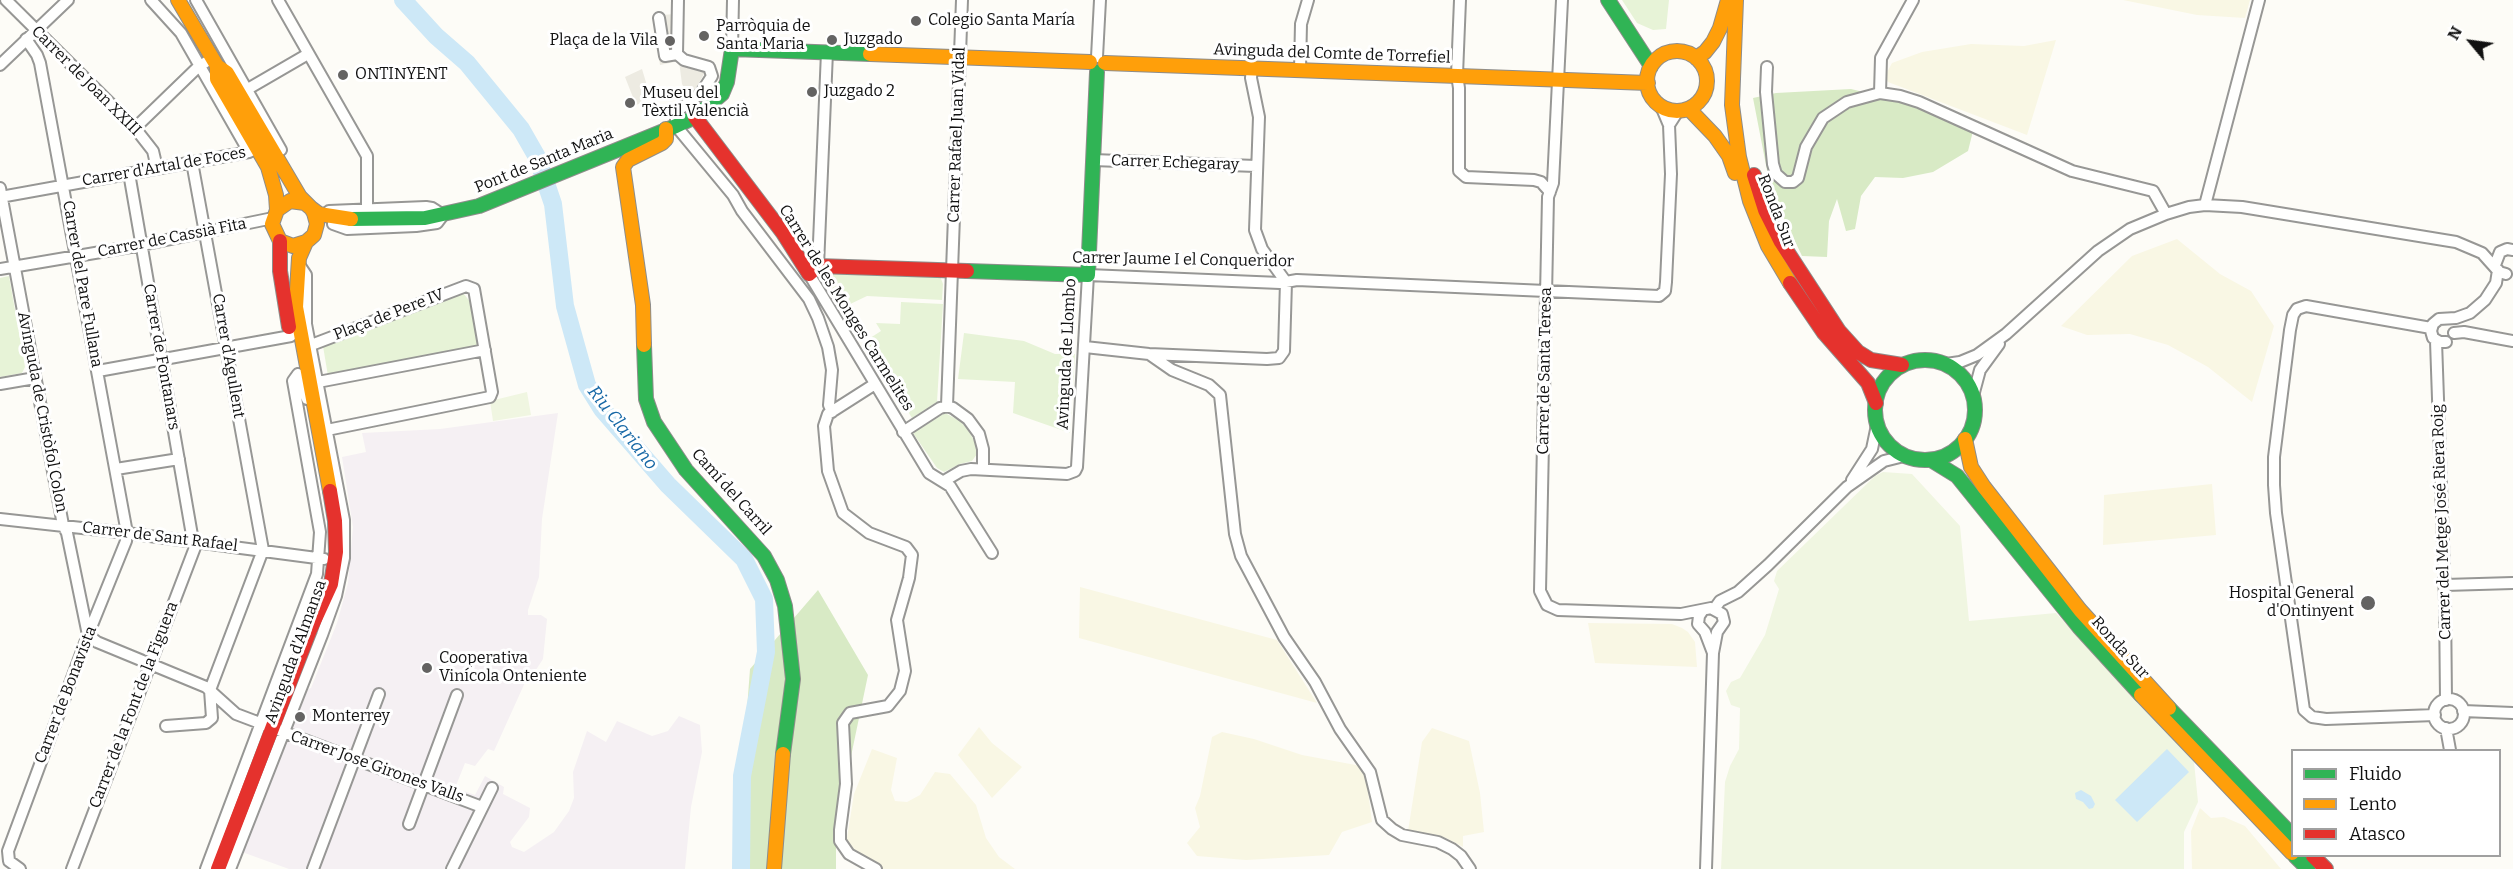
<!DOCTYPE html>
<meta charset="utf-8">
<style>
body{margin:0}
#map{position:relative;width:2513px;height:869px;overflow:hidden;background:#fdfcf7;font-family:Bitter,serif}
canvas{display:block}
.legend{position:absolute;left:2291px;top:749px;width:210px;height:108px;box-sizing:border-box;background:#fff;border:2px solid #a0a0a0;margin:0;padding:8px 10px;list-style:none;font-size:18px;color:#111}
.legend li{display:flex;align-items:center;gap:12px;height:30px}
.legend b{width:30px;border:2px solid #a0a0a0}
.north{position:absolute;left:2441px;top:12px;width:60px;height:60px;-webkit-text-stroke:4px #fff;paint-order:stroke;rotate:299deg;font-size:16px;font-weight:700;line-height:24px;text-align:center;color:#111}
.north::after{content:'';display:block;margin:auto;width:21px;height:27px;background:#111;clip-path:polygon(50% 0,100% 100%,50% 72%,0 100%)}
</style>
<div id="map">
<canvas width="2513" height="869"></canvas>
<ul class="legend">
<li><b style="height:8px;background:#30b455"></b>Fluido</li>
<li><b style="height:8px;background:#ff9f0a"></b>Lento</li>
<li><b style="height:8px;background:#e5322d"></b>Atasco</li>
</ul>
<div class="north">N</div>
</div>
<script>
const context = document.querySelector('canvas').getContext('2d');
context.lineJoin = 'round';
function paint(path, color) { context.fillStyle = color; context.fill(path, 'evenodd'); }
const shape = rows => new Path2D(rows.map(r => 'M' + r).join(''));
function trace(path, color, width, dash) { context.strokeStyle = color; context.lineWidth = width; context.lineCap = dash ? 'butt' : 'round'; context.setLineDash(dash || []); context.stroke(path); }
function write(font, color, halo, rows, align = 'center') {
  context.font = font + ' Bitter,serif'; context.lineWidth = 6; context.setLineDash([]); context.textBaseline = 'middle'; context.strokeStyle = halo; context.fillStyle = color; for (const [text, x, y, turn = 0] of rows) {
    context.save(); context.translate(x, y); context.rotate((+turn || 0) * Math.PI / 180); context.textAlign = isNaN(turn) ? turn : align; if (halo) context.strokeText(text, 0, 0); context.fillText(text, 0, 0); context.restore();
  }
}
paint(shape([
 [558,413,542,519,539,577,528,610,528,615,541,615,547,619,543,659,532,676,527,678,494,751,488,749,475,766,465,763,455,788,475,795,485,776,504,787,503,794,530,808,529,817,510,842,512,847,524,852,554,832,569,811,574,798,573,772,587,731,606,742,617,721,652,736,668,731,679,716,700,725,702,752,691,807,685,869,289,869,242,852,308,689,311,688,337,623,348,583,353,527,342,457,366,452,362,433,440,429]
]), '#f5f0f3');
paint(shape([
 [2123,0,2250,0,2245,18,2197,15],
 [2056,40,2027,135,1888,82,1885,76,1892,63,1922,52,1971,44,2024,46],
 [2177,239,2220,274,2251,291,2274,326,2252,402,2208,367,2168,345,2130,334,2087,335,2061,326,2132,256],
 [2212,484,2216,535,2103,545,2104,495],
 [1080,587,1277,640,1317,703,1079,638],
 [1588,623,1672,624,1682,628,1688,632,1695,642,1697,667,1595,663],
 [979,727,992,743,1022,767,992,798,958,755],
 [1432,728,1469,741,1480,793,1484,832,1463,836,1463,847,1446,838,1408,831,1422,742],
 [1222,732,1254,739,1302,755,1361,766,1366,776,1372,822,1342,832,1329,855,1246,860,1197,856,1187,843,1200,827,1195,808,1200,796,1212,737],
 [872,749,897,758,891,790,895,801,907,802,920,795,935,772,950,774,976,805,986,838,999,857,1015,869,873,869,846,844,854,794],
 [2200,808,2211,818,2224,817,2245,826,2281,869,2192,869,2191,831]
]), '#f9f7e4');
paint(shape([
 [1622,0,1669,0,1666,29,1653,30,1637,23],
 [835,272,940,276,943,284,942,300,867,296,844,307,827,281],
 [9,276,25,367,22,373,0,377,0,278],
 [463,293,472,304,478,345,328,376,323,346],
 [901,302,943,304,937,402,912,418,864,342,881,331,876,323,900,324],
 [964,333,1024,341,1055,354,1075,354,1070,433,1013,413,1015,382,958,379],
 [945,413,960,421,969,431,975,443,977,454,972,461,960,464,944,472,937,468,913,433]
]), '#e7f3d7');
paint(shape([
 [1851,89,1908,103,1973,131,1968,151,1933,172,1903,178,1875,177,1861,196,1855,229,1846,231,1837,199,1829,221,1827,257,1802,256,1771,191,1753,98,1776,93],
 [818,590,868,675,836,828,836,869,735,869,750,669]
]), '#d8eac5');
paint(shape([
 [527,392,531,415,493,421,490,401],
 [1883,472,1912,474,1960,526,1969,621,2056,613,2194,762,2198,802,2184,832,2184,869,1721,869,1725,782,1730,766,1739,749,1740,708,1731,705,1726,691,1731,682,1740,678,1765,635,1779,589,1774,581,1777,571,1875,476]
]), '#f0f6e1');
paint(shape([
 [684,13,683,56,705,72,694,92,688,95,682,84,679,61,660,65,653,16],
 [642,69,651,99,636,105,625,77]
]), '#edebe2');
paint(shape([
 [2167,749,2189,772,2137,822,2115,800],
 [2081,790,2091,796,2095,804,2093,808,2089,809,2083,802,2076,799,2075,793]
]), '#cde8f7');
trace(shape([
 [403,0,436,36,467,63,521,129,537,157,553,204,565,306,587,385,602,409,668,485,744,559,764,599,766,652,742,776,741,869]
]), '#cde8f7', 18);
const street = shape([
 [6,0,135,128,153,151,157,168],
 [151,0,181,33,249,152],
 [196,0,281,150],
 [278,0,367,156,367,211],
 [1460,0,1457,75,1459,88,1459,171,1466,177,1534,180,1541,182,1550,192],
 [1562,0,1553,183,1548,197,1540,591,1547,605,1558,610,1681,614,1711,608,1722,614,1724,622,1717,632,1713,653,1706,869],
 [659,18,665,56,677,54,678,0],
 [732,49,733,0],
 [677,54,684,60,709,67,712,76,701,93,676,112,676,126,733,195,742,211,809,299,818,318,828,347,832,370,829,405,832,412],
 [1097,57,1100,0],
 [0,65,68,0],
 [1767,67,1766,92,1773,164,1776,174,1785,182,1793,182,1798,178,1806,147,1823,118,1847,102,1880,93,1900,96,1919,102,2072,171,2153,191,2166,214],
 [1300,69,1301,24,1308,0],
 [246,90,308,54],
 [1880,93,1881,58,1913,0],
 [1661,106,1669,125],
 [135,128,196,69,206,62],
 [1093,160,1256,166],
 [129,173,193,541],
 [0,188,63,525,67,533,88,635,97,642,206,687,236,714,482,807],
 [0,197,249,152,257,148],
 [2205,205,2259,0],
 [329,211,426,207,432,208,443,215,437,223,416,226,347,229,333,224],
 [2495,265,2500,252,2507,249,2513,250],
 [818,266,827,52],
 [0,269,142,245,273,218],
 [809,274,929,473,950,486,992,553],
 [2431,328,2306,306,2297,309,2293,315,2290,330,2274,457,2274,485,2276,513,2304,710,2312,717,2326,719,2435,715],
 [2454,333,2464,332,2513,341],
 [2436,341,2445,601,2446,700],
 [2446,342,2440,342,2433,338,2431,331,2433,324,2439,319,2456,318,2470,313,2485,300,2496,283,2498,270],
 [306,347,466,286,474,289,492,392,490,397,322,431],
 [1085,347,1149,354,1267,359,1279,358,1284,351,1286,282,1262,249,1255,230,1259,117,1251,78,1252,67],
 [1149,354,1172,370,1209,385,1220,395,1235,534,1241,556,1284,637,1315,682,1340,729,1370,772,1382,820,1392,829,1402,835,1438,842,1452,849,1461,856,1470,869],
 [1946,364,1960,362,1977,355,2006,334,2098,251,2130,229,2166,214,2189,207,2205,205,2242,207,2456,242,2482,253,2499,272,2506,274],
 [98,371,291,336],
 [300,382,307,399],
 [318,382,485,350],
 [0,384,35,378],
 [875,384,828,414,824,426,828,471,843,513,869,533,906,547,912,555,909,578,897,620,905,671,900,691,888,706,850,713,843,723,846,784,840,830,840,841,849,854,876,869],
 [1973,396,1980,370,1999,344],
 [947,406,962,0],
 [903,432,940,408,947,406,953,408,968,419,979,434,983,449,983,469],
 [116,469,179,459],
 [1852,480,1872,449,1877,425],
 [944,481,961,471,971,469,1067,474,1075,471,1077,467,1088,275,1280,283,1297,280,1659,296,1665,291,1666,282,1671,174,1669,125,1678,111],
 [0,519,127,533,324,559],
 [2445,585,2513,583],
 [1715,608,1720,601,1738,592,1768,565,1847,487,1884,461,1904,456],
 [1703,610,1699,616,1698,624,1705,632,1713,653],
 '2434 714a15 15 0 1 1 30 0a15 15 0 1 1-30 0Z',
 [2463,711,2513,713],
 [166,726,206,723,212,718,210,690,263,550,192,162],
 [2446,728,2450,750],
 [409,824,457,695],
 [20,869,9,861,8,851,88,635,126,541,127,533,40,63,37,55,26,39],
 [72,869,197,542],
 [206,869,317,574,320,532,293,381,298,374],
 [230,869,322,635,336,596,344,558,344,520,306,324,306,275,298,263],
 [313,869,379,694],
 [452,869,492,788]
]);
const fast = shape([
 [1608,0,1651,66],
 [351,219,425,218,479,206,676,126,695,117,722,94,727,82,732,49,870,54],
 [967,271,1088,275,1097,72],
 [644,345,646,399,654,422,686,470,764,556,777,580,785,606,793,679,783,754],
 '1875 410a50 50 0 1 1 100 0a50 50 0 1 1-100 0Z',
 [1931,460,1957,476,2079,627,2141,695],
 [2169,708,2292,835],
 [2295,856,2308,869]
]);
const slow = shape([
 [178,0,217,66,227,73,300,197,311,208,314,213,317,224,314,235,306,242,293,246,280,241,272,224,277,210,290,201,305,203,311,208,319,214,351,219],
 [1736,0,1732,105,1739,157,1750,201,1768,246,1790,283],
 '1647 81a30 30 0 1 1 60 0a30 30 0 1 1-60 0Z',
 [870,54,1090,62],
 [1696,58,1705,52,1713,42,1720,28,1728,0],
 [1105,63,1648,83],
 [217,66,217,79,268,167,276,195,277,210],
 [1689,109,1715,136,1729,156,1735,173],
 [306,242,299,258,296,307,330,491],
 [644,345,643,305,623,167,628,160,662,143,666,139,666,129],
 [1965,439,1971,467,1984,487,2080,610,2169,708],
 [2141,695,2292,853],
 [774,869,783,754]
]);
const jam = shape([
 [695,117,783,233,809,274,818,266,967,271],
 [1754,175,1765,210,1781,242,1839,331,1858,352,1871,360,1902,365],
 [280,241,280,271,289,327],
 [1790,283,1824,333,1868,383,1876,403],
 [2313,856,2326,869],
 [218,869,310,630,331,584,336,552,335,521,330,491]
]);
trace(street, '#979795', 14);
trace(fast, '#8e8d8b', 16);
trace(slow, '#8e8d8b', 16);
trace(jam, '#8e8d8b', 16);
trace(street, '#fffffe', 10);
trace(fast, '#30b455', 14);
trace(slow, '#ff9f0a', 14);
trace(jam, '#e5322d', 14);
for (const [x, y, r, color] of [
 [916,21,6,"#646362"],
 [704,36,6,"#646362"],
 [832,40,6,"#646362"],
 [670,41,6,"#646362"],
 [343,75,6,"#646362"],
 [812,92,6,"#646362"],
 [630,103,6,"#646362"],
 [2368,603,8,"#646362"],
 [427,668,6,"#646362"],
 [300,717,6,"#646362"]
]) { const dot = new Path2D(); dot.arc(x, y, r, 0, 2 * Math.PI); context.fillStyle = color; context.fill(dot); trace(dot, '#fff', 2); }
write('16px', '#111', '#fff', [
 ["Colegio Santa María",928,21],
 ["Parròquia de",716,27],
 ["Santa Maria",716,45],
 ["Juzgado",844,40],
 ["Plaça de la Vila",658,41,"right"],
 ["ONTINYENT",355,75],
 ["Juzgado 2",824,92],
 ["Museu del",642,94],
 ["Tèxtil Valencià",642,112],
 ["Hospital General",2354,594,"right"],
 ["d'Ontinyent",2354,612,"right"],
 ["Cooperativa",439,659],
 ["Vinícola Onteniente",439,677],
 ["Monterrey",312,717]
], 'left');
write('16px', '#111', '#fff', [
 ["Avinguda del Comte de Torrefiel",1332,54,2],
 ["Carrer de Joan XXIII",86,81,45],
 ["Carrer Rafael Juan Vidal",957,135,-88],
 ["Pont de Santa Maria",544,161,-22],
 ["Carrer Echegaray",1175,163,2],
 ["Carrer d'Artal de Foces",164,167,-10],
 ["Ronda Sur",1776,211,69],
 ["Carrer de Cassià Fita",172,238,-11],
 ["Carrer Jaume I el Conqueridor",1183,260,1],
 ["Carrer del Pare Fullana",82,284,80],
 ["Carrer de les Monges Carmelites",846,308,58],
 ["Plaça de Pere IV",389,315,-21],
 ["Avinguda de Llombo",1067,354,-87],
 ["Carrer d'Agullent",228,356,80],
 ["Carrer de Fontanars",161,357,80],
 ["Carrer de Santa Teresa",1545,371,-89],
 ["Avinguda de Cristòfol Colon",42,412,79],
 ["Camí del Carril",731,492,48],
 ["Carrer del Metge José Riera Roig",2442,522,-92],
 ["Carrer de Sant Rafael",160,537,7],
 ["Ronda Sur",2120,648,48],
 ["Avinguda d'Almansa",296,652,-70],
 ["Carrer de Bonavista",66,695,-69],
 ["Carrer de la Font de la Figuera",134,705,-69],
 ["Carrer Jose Girones Valls",377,767,20]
]);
write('italic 18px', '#1768a6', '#fff', [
 ["Riu Clariano",622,428,52]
]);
</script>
